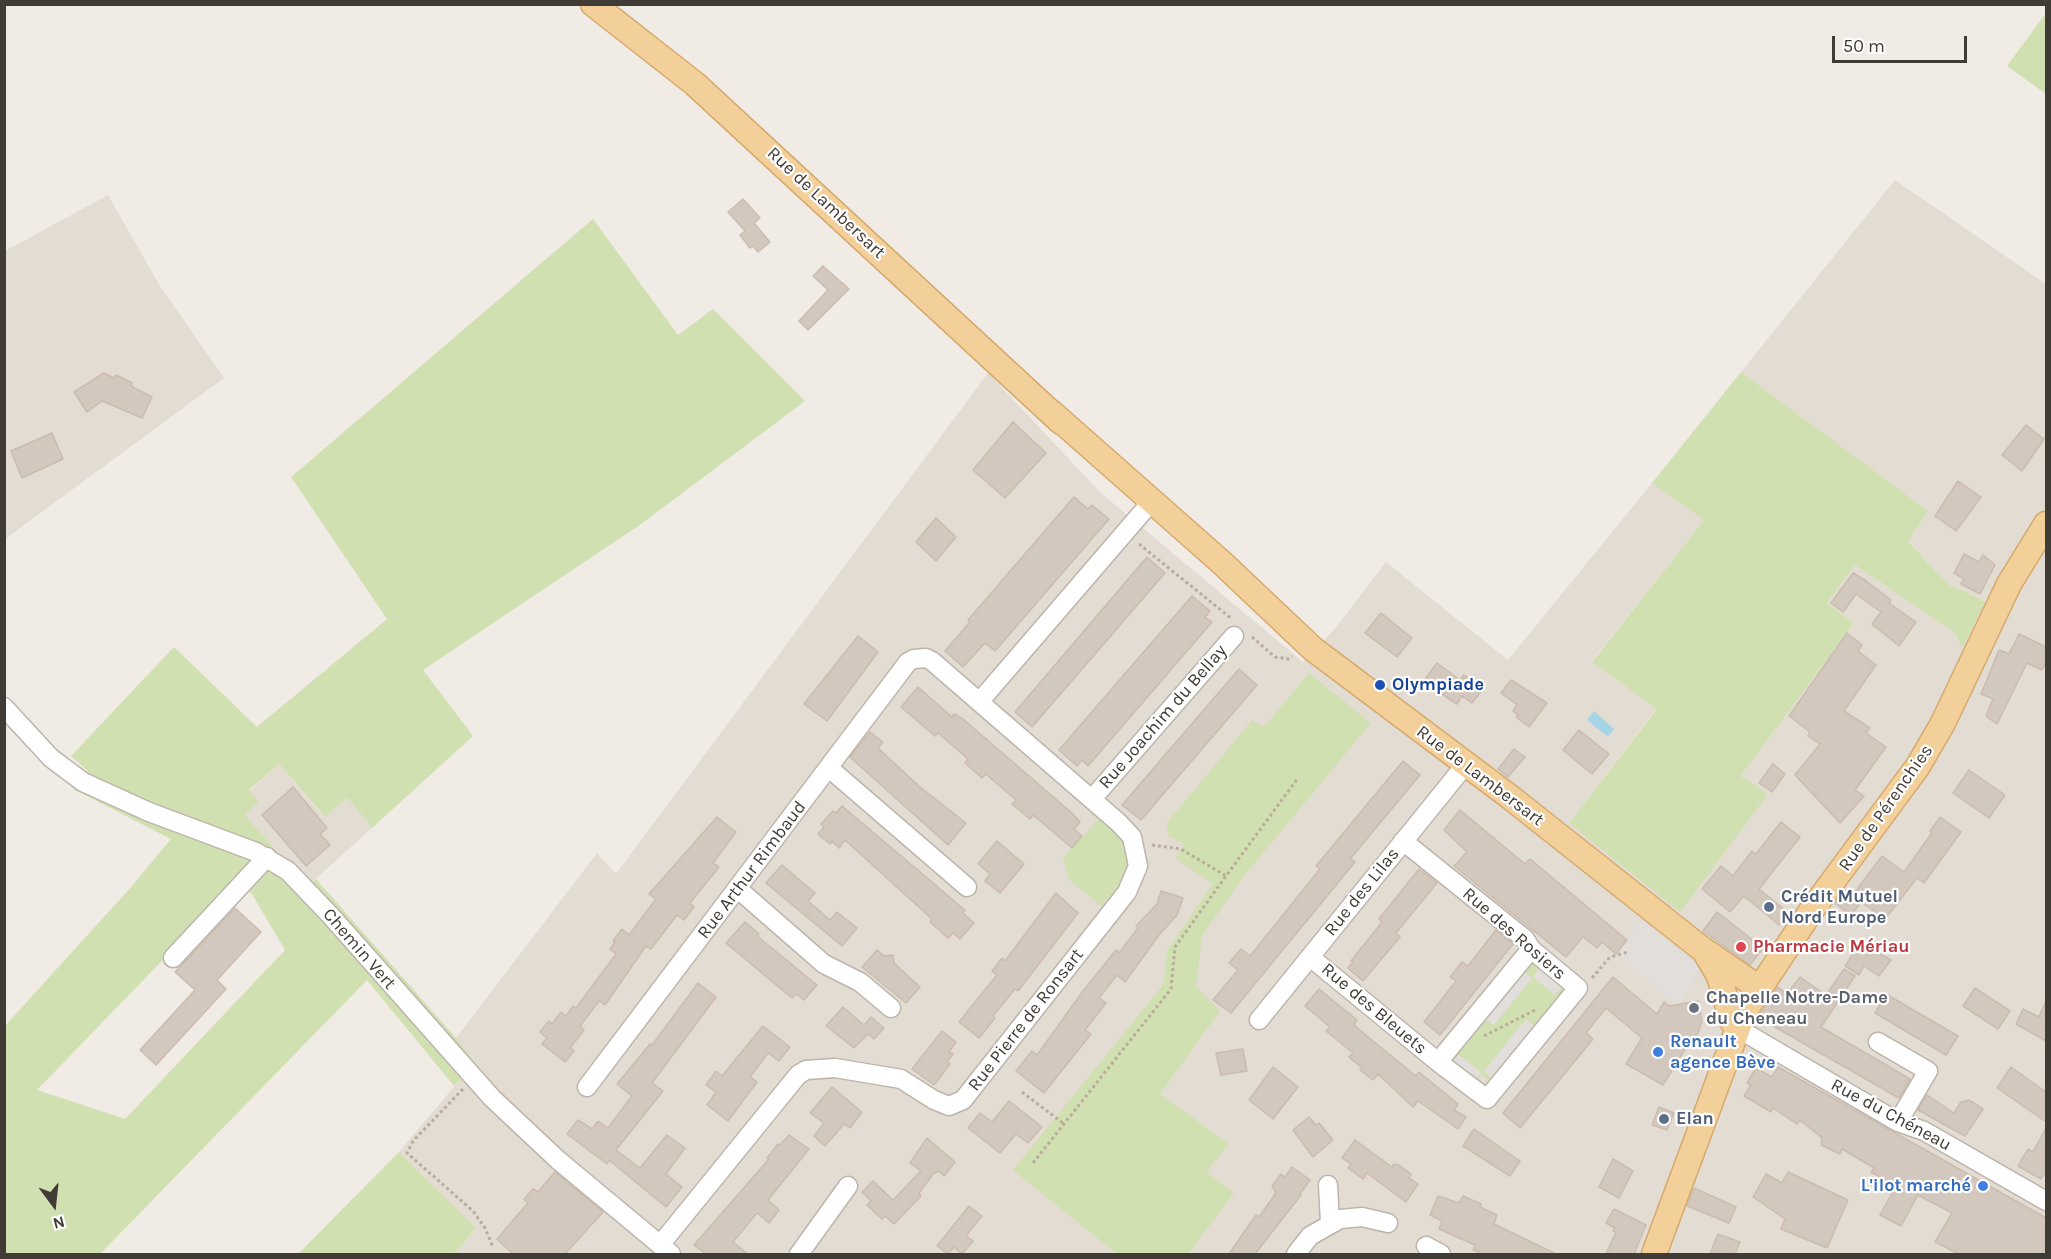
<!DOCTYPE html>
<meta charset="utf-8">
<style>
body{margin:0}
#map{position:relative;width:2051px;height:1259px;overflow:hidden;background:#f0ebe4;font-family:Karla,sans-serif}
canvas{display:block}
.frame{position:absolute;inset:0;border:6px solid #413b35;pointer-events:none}
.north{position:absolute;left:24px;top:1175px;width:60px;height:60px;-webkit-text-stroke:4px #fff;paint-order:stroke;rotate:165deg;font-size:16px;font-weight:700;line-height:24px;text-align:center;color:#413b35}
.north::after{content:'';display:block;margin:auto;width:21px;height:27px;background:#413b35;clip-path:polygon(50% 0,100% 100%,50% 72%,0 100%)}
.scale{position:absolute;left:1832px;top:36px;width:135px;height:27px;box-sizing:border-box;border:3px solid #413b35;border-top:0;padding-left:8px;font-size:18px;line-height:21px;white-space:nowrap;color:#413b35;-webkit-text-stroke:4px #fff;paint-order:stroke}
</style>
<div id="map">
<canvas width="2051" height="1259"></canvas>
<div class="frame"></div>
<div class="north">N</div>
<div class="scale">50 m</div>
</div>
<script>
const context = document.querySelector('canvas').getContext('2d');
context.lineJoin = 'round';
function paint(path, color) { context.fillStyle = color; context.fill(path, 'evenodd'); }
const shape = rows => new Path2D(rows.map(r => 'M' + r).join(''));
function trace(path, color, width, dash) { context.strokeStyle = color; context.lineWidth = width; context.lineCap = dash ? 'butt' : 'round'; context.setLineDash(dash || []); context.stroke(path); }
function write(font, color, halo, rows, align = 'center') {
  context.font = font + ' Karla,sans-serif'; context.lineWidth = 4.5; context.setLineDash([]); context.textBaseline = 'middle'; context.strokeStyle = halo; context.fillStyle = color; for (const [text, x, y, turn = 0] of rows) {
    context.save(); context.translate(x, y); context.rotate((+turn || 0) * Math.PI / 180); context.textAlign = isNaN(turn) ? turn : align; if (halo) context.strokeText(text, 0, 0); context.fillText(text, 0, 0); context.restore();
  }
}
paint(shape([
 [1895,180,2046,284,2046,1254,454,1254,476,1228,399,1152,474,1063,456,1038,597,853,616,874,988,373,1101,493,1303,662,1333,631,1386,562,1508,660,1652,483,1705,519,1592,661,1657,708,1569,823,1768,794,1741,776,1854,623,1827,603,1855,565,1955,633,1962,647,1986,602,1948,584,1908,540,1927,511,1741,372],
 [108,195,160,286,224,378,5,539,5,251],
 [279,764,324,817,347,796,372,828,311,883,285,861,244,815,259,802,249,791]
]), '#e3dcd3');
paint(shape([
 [2046,13,2046,94,2007,66],
 [593,219,678,335,713,309,805,401,641,524,423,670,473,736,372,828,347,797,325,817,279,764,249,790,259,802,245,815,285,861,311,883,316,879,456,1038,475,1063,454,1086,367,980,100,1254,5,1254,4,1027,132,886,171,839,73,789,88,771,71,756,174,647,257,727,387,619,291,477],
 [238,882,252,894,285,950,125,1119,37,1090],
 [1741,372,1928,511,1908,541,1948,584,1986,602,1962,648,1955,633,1855,565,1827,603,1854,623,1741,776,1768,794,1680,912,1569,823,1657,709,1592,662,1704,520,1652,483],
 [1309,673,1371,723,1243,877,1202,936,1196,986,1220,1011,1160,1094,1229,1144,1206,1172,1234,1193,1188,1254,1117,1254,1013,1170,1163,985,1167,950,1213,884,1175,858,1184,844,1169,836,1166,824,1252,720,1264,727],
 [1101,817,1120,836,1127,849,1129,862,1125,879,1101,906,1069,880,1063,858],
 [1532,961,1540,968,1533,977,1555,995,1562,986,1564,993,1536,1027,1526,1019,1484,1071,1495,1080,1492,1082,1482,1075,1474,1082,1481,1072,1459,1055,1451,1064,1450,1059,1484,1017,1493,1025,1532,979,1522,970],
 [399,1152,476,1228,454,1254,298,1254]
]), '#d1e0b1');
paint(shape([
 [1641,920,1700,967,1678,1004,1616,954],
 [1540,968,1562,986,1555,995,1533,977],
 [1522,970,1532,978,1494,1025,1484,1017],
 [1526,1019,1536,1027,1495,1080,1484,1071],
 [1459,1055,1481,1073,1474,1082,1451,1064]
]), '#e1dedc');
paint(shape([
 [1594,711,1614,729,1608,737,1587,720]
]), '#a6d4e7');
const building = shape([
 [743,199,760,218,754,223,770,242,758,252,753,246,750,248,740,235,745,231,728,212,743,199],
 [823,266,849,289,808,330,799,321,828,290,813,276,823,266],
 [104,373,114,378,116,375,132,383,131,386,152,397,142,418,102,401,87,412,74,392,104,373],
 [1013,422,1046,453,1005,498,973,470,1013,422],
 [2026,425,2044,439,2022,471,2002,455,2026,425],
 [52,433,63,459,22,478,11,451,52,433],
 [1958,481,1981,497,1956,531,1935,516,1958,481],
 [1074,497,1088,509,1092,505,1109,519,995,651,985,643,963,667,945,651,970,622,968,620,1074,497],
 [936,518,956,537,936,561,916,542,936,518],
 [1964,554,1979,562,1983,555,1995,565,1980,594,1961,584,1964,579,1954,573,1964,554],
 [1147,557,1165,573,1032,727,1015,712,1147,557],
 [1853,573,1865,580,1891,600,1889,603,1916,622,1899,646,1872,624,1881,612,1856,594,1843,612,1831,603,1853,573],
 [1192,596,1210,611,1205,617,1212,622,1088,766,1082,760,1077,766,1059,750,1192,596],
 [1381,613,1412,638,1397,657,1365,633,1381,613],
 [1847,633,1862,645,1858,651,1876,665,1844,711,1870,728,1866,733,1886,747,1855,790,1864,796,1840,823,1795,775,1820,744,1808,736,1810,732,1789,716,1847,633],
 [2019,634,2046,647,2046,662,2042,670,2027,663,1997,724,1986,716,1993,699,1981,694,1999,650,2009,654,2019,634],
 [858,636,878,652,827,721,804,704,858,636],
 [1437,663,1460,680,1464,675,1483,689,1472,703,1462,696,1457,704,1423,682,1437,663],
 [1239,669,1257,685,1141,820,1122,805,1239,669],
 [1511,680,1547,703,1529,727,1516,717,1518,715,1513,711,1517,705,1501,693,1511,680],
 [918,687,952,717,954,714,963,719,1073,814,1080,822,1074,829,1082,836,1072,848,1033,815,1030,819,1012,804,1016,800,986,774,982,778,965,763,968,759,938,733,935,736,901,707,918,687],
 [1579,730,1609,754,1592,774,1563,750,1579,730],
 [870,732,883,742,878,748,920,787,966,823,948,845,850,757,870,732],
 [1514,749,1525,757,1508,777,1498,769,1514,749],
 [1403,761,1420,775,1350,859,1355,862,1231,1013,1213,1000,1238,970,1229,963,1241,949,1250,956,1320,869,1316,866,1403,761],
 [1773,764,1785,774,1772,792,1759,783,1773,764],
 [1969,770,2005,795,1989,818,1953,793,1969,770],
 [293,787,327,828,320,834,330,845,306,866,262,815,293,787],
 [842,806,965,910,963,913,974,923,960,939,953,933,948,938,930,922,932,919,845,840,839,848,832,841,830,844,818,834,824,827,821,824,833,811,836,813,842,806],
 [1460,810,1525,864,1530,859,1627,940,1616,954,1602,942,1597,948,1583,937,1566,957,1454,866,1467,852,1444,830,1460,810],
 [717,817,736,832,713,863,719,867,690,903,694,907,684,920,677,915,651,949,646,946,605,1005,599,1001,580,1026,584,1030,570,1048,574,1051,565,1062,542,1044,547,1038,540,1032,549,1021,552,1024,561,1012,566,1016,573,1006,576,1008,616,954,610,949,615,942,613,941,622,929,629,935,656,899,649,894,717,817],
 [1940,817,1961,832,1924,883,1917,878,1885,919,1861,902,1851,916,1835,903,1844,890,1852,896,1882,856,1904,872,1932,833,1930,831,1940,817],
 [1781,822,1800,837,1759,889,1789,913,1779,925,1744,896,1730,912,1702,889,1721,866,1733,876,1752,851,1756,854,1781,822],
 [997,841,1024,864,1000,893,985,881,990,874,978,864,997,841],
 [782,865,815,893,808,901,830,920,837,912,857,928,842,946,766,883,782,865],
 [1419,869,1437,883,1396,933,1400,937,1363,981,1348,968,1353,962,1351,961,1382,922,1379,919,1419,869],
 [1161,891,1183,898,1177,915,1159,935,1125,982,1117,975,1099,998,1106,1003,1085,1030,1091,1034,1044,1093,1016,1071,1032,1051,1037,1055,1083,991,1116,950,1119,953,1138,928,1136,926,1157,904,1161,891],
 [1056,893,1078,913,1018,991,1015,989,993,1016,995,1018,979,1038,959,1022,997,975,992,971,1002,958,1005,961,1056,893],
 [235,908,261,932,217,980,226,989,156,1065,140,1050,195,990,175,972,235,908],
 [1717,912,1763,948,1750,965,1703,931,1717,912],
 [745,922,759,934,757,936,817,985,804,1000,796,994,792,998,726,943,745,922],
 [1496,930,1513,944,1440,1035,1424,1022,1456,981,1450,977,1462,962,1468,966,1496,930],
 [1858,946,1871,955,1875,950,1891,960,1879,976,1864,966,1859,975,1845,966,1858,946],
 [877,950,884,956,893,955,894,963,920,987,906,1003,862,967,877,950],
 [1844,969,1855,976,1821,1027,1910,1079,1899,1098,1761,1019,1760,1014,1778,987,1787,994,1800,977,1826,995,1844,969],
 [1613,977,1657,1014,1664,1002,1670,1006,1698,1001,1702,1022,1694,1043,1690,1041,1663,1085,1626,1064,1642,1038,1606,1008,1586,1033,1593,1039,1520,1128,1503,1113,1613,977],
 [698,983,716,997,652,1083,663,1091,616,1150,640,1168,667,1135,685,1148,666,1174,682,1187,666,1207,609,1160,607,1164,567,1134,578,1120,592,1129,598,1121,608,1128,632,1096,617,1084,650,1044,652,1045,698,983],
 [1975,988,2010,1011,1998,1029,1963,1006,1975,988],
 [1319,989,1357,1020,1354,1025,1367,1036,1416,1076,1419,1072,1458,1104,1454,1110,1466,1117,1458,1129,1418,1101,1413,1107,1378,1074,1373,1080,1360,1070,1362,1068,1349,1057,1353,1053,1326,1031,1330,1027,1305,1006,1319,989],
 [1886,994,1958,1036,1946,1055,1875,1013,1886,994],
 [2046,1001,2046,1041,2016,1024,2023,1009,2039,1017,2046,1001],
 [843,1007,864,1025,871,1017,884,1028,874,1039,868,1034,854,1048,826,1026,843,1007],
 [763,1026,790,1047,779,1061,768,1053,750,1077,757,1082,728,1121,707,1105,716,1092,706,1085,716,1071,722,1076,763,1026],
 [942,1031,956,1042,949,1052,953,1054,947,1062,950,1064,934,1085,912,1069,942,1031],
 [1243,1049,1247,1071,1221,1075,1216,1053,1243,1049],
 [1273,1067,1298,1087,1273,1119,1249,1100,1273,1067],
 [1778,1067,2046,1218,2046,1249,2042,1254,1959,1254,1935,1242,1952,1213,1918,1195,1901,1226,1880,1215,1896,1186,1871,1172,1874,1168,1842,1149,1840,1154,1821,1145,1822,1138,1800,1120,1797,1124,1773,1108,1771,1112,1744,1096,1751,1085,1747,1083,1756,1068,1772,1077,1778,1067],
 [2011,1067,2046,1092,2046,1122,1997,1088,2011,1067],
 [832,1087,862,1112,850,1128,844,1124,825,1146,814,1136,824,1123,810,1113,832,1087],
 [1927,1095,1954,1113,1961,1102,1969,1100,1983,1109,1965,1136,1918,1110,1927,1095],
 [1009,1101,1042,1127,1028,1143,1016,1134,1000,1153,968,1128,980,1113,992,1122,1009,1101],
 [1659,1107,1674,1113,1667,1130,1652,1125,1659,1107],
 [1309,1117,1316,1125,1319,1123,1333,1140,1313,1157,1293,1130,1309,1117],
 [2046,1128,2046,1171,2041,1179,2018,1166,2028,1149,2033,1152,2046,1128],
 [1474,1129,1520,1161,1510,1176,1463,1146,1474,1129],
 [789,1135,809,1149,768,1200,779,1210,769,1223,757,1213,733,1242,748,1254,706,1254,694,1245,769,1159,767,1158,778,1144,780,1145,789,1135],
 [927,1138,955,1162,944,1176,939,1171,934,1173,919,1193,921,1196,894,1224,885,1216,882,1219,867,1205,871,1201,862,1192,873,1181,893,1200,921,1171,910,1163,927,1138],
 [1355,1140,1392,1167,1394,1164,1399,1165,1411,1174,1409,1178,1418,1184,1406,1202,1367,1173,1363,1179,1348,1168,1351,1164,1342,1158,1355,1140],
 [1613,1159,1633,1171,1619,1198,1599,1187,1613,1159],
 [1292,1167,1310,1180,1300,1194,1301,1195,1255,1254,1229,1254,1256,1215,1259,1217,1276,1193,1272,1186,1281,1174,1285,1177,1292,1167],
 [555,1172,603,1212,565,1254,513,1254,497,1239,528,1203,524,1199,533,1189,538,1192,555,1172],
 [1788,1172,1848,1200,1827,1248,1781,1229,1785,1219,1753,1197,1766,1174,1782,1183,1788,1172],
 [1694,1188,1736,1207,1729,1223,1687,1206,1694,1188],
 [1438,1196,1459,1203,1463,1196,1481,1204,1480,1207,1497,1215,1494,1224,1556,1254,1482,1254,1473,1250,1475,1245,1439,1229,1442,1221,1430,1215,1438,1196],
 [969,1206,982,1216,966,1236,973,1241,962,1254,954,1247,948,1254,937,1246,969,1206],
 [1614,1209,1646,1225,1634,1254,1606,1254,1616,1232,1613,1231,1615,1228,1606,1223,1614,1209],
 [1718,1234,1740,1242,1735,1254,1710,1254,1718,1234]
]);
paint(building, '#d3c8be');
trace(building, '#cabcaf', 1.5);
const minor = shape([
 [980,701,1152,501],
 [4,707,51,758,83,782,149,812,256,852,288,871,331,916,492,1098,558,1160,671,1254],
 [829,768,967,887],
 [1092,799,1234,636],
 [738,889,824,964,860,982,891,1008],
 [1310,957,1438,1062,1487,1099,1578,988,1531,949,1525,939,1403,841],
 [173,958,267,857],
 [1259,1020,1466,764],
 [1737,1028,1898,1122,1924,1131,2046,1201],
 [1878,1042,1928,1071,1898,1122],
 [1438,1062,1531,949],
 [587,1087,908,662,914,659,926,658,932,661,1119,823,1132,837,1138,866,1127,892,963,1100,949,1106,934,1100,901,1079,835,1068,806,1070,798,1075,660,1245],
 [1328,1185,1330,1223],
 [1426,1246,1441,1254],
 [799,1254,848,1186],
 [1296,1254,1310,1236,1340,1219,1362,1217,1388,1223]
]);
const major = shape([
 [593,4,695,84,1061,422],
 [1051,412,1221,562,1313,649,1510,797,1702,949,1759,988],
 [1706,954,1719,976,1732,1021,1737,1028],
 [1654,1254,1744,1012,1811,911,1918,766,1943,723,2009,584,2046,524]
]);
trace(minor, '#bdb4ab', 21);
trace(major, '#d5a96c', 27);
trace(shape([
 [1139,544,1232,619],
 [1252,637,1275,657,1288,659,1292,656],
 [1152,845,1181,849,1226,876,1298,778],
 [1592,978,1610,957,1628,952],
 [1484,1036,1537,1009],
 [463,1089,413,1141,407,1153,473,1211,485,1228,493,1247],
 [1022,1092,1064,1124],
 [1033,1163,1171,989,1175,947,1226,876]
]), '#baab9b', 3, [3, 3]);
trace(minor, '#fff', 18);
trace(major, '#f3cf9a', 24);
for (const [x, y, r, color] of [
 [1380,685,6,"#1a4fb4"],
 [1769,907,6,"#5c6f8a"],
 [1741,947,6,"#e0444e"],
 [1694,1008,6,"#6b7280"],
 [1658,1052,6,"#3f7fe0"],
 [1664,1119,6,"#5c6f8a"],
 [1983,1186,6,"#3f7fe0"]
]) { const dot = new Path2D(); dot.arc(x, y, r, 0, 2 * Math.PI); context.fillStyle = color; context.fill(dot); trace(dot, '#fff', 2); }
write('18px', '#413b35', '#fff', [
 ["Rue de Lambersart",826,203,43],
 ["Rue Joachim du Bellay",1163,717,-49],
 ["Rue de Lambersart",1480,776,37],
 ["Rue de Pérenchies",1886,808,-55],
 ["Rue Arthur Rimbaud",752,870,-53],
 ["Rue des Lilas",1362,892,-51],
 ["Rue des Rosiers",1514,934,41],
 ["Chemin Vert",359,949,49],
 ["Rue des Bleuets",1374,1009,40],
 ["Rue Pierre de Ronsart",1026,1020,-52],
 ["Rue du Chéneau",1891,1115,28]
]);
write('bold 18px', '#164399', '#fff', [
 ["Olympiade",1392,685]
], 'left');
write('bold 18px', '#4e5e75', '#fff', [
 ["Crédit Mutuel",1781,897],
 ["Nord Europe",1781,918],
 ["Elan",1676,1119]
], 'left');
write('bold 18px', '#be3a42', '#fff', [
 ["Pharmacie Mériau",1753,947]
], 'left');
write('bold 18px', '#5b616d', '#fff', [
 ["Chapelle Notre-Dame",1706,998],
 ["du Cheneau",1706,1019]
], 'left');
write('bold 18px', '#366cbe', '#fff', [
 ["Renault",1670,1042],
 ["agence Bève",1670,1063],
 ["L'ilot marché",1971,1186,"right"]
], 'left');
</script>
